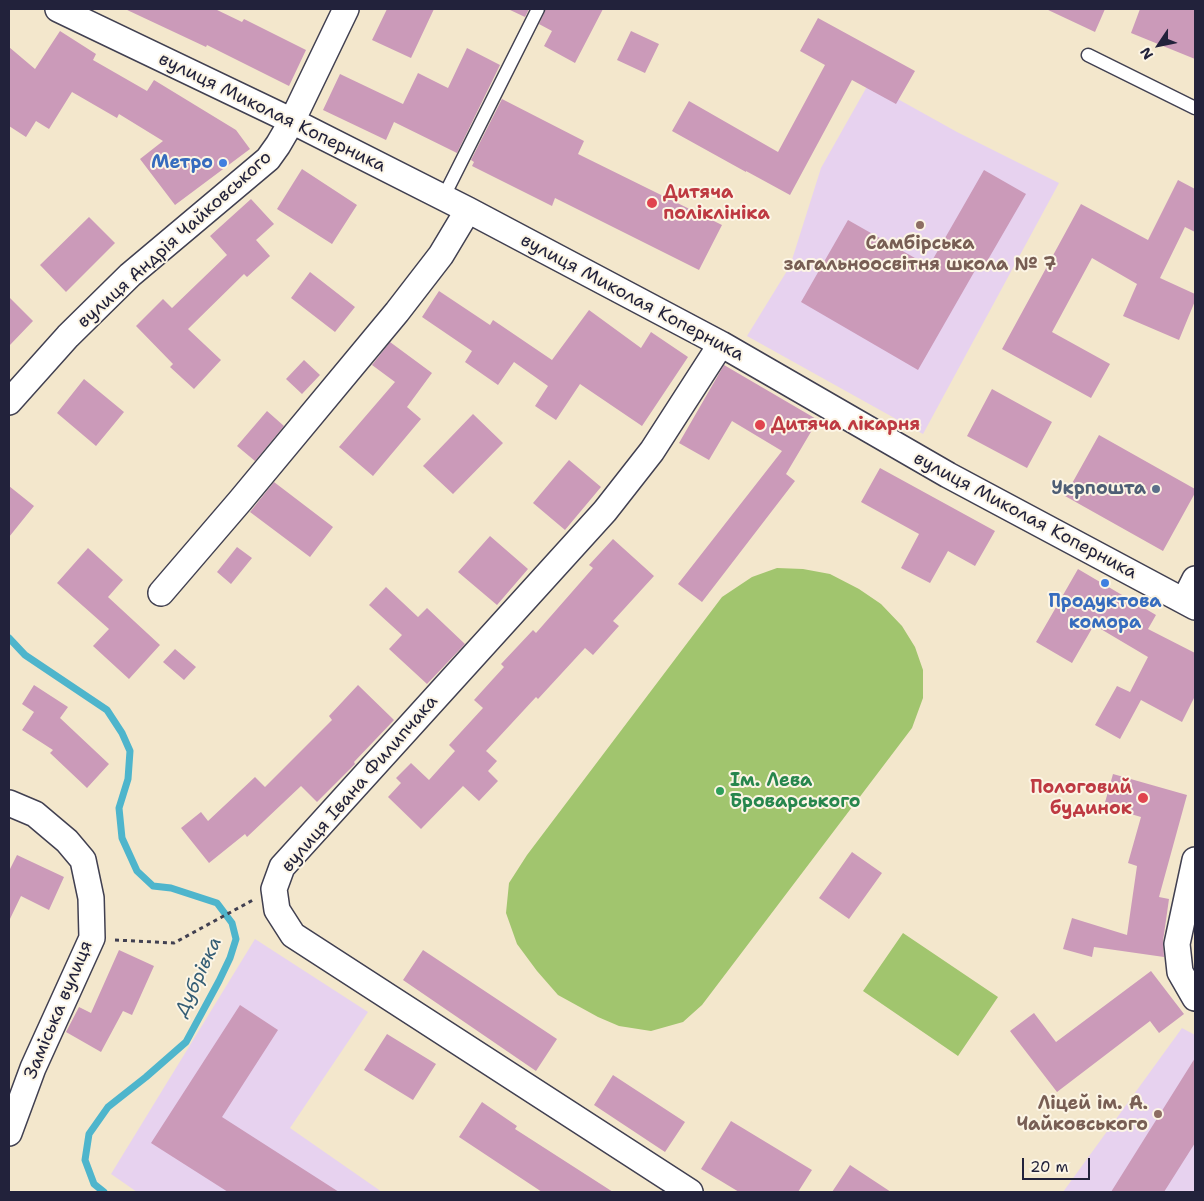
<!DOCTYPE html>
<meta charset="utf-8">
<style>
body{margin:0}
#map{position:relative;width:1204px;height:1201px;overflow:hidden;background:#f3e7cc;font-family:"Shantell Sans",sans-serif}
canvas{display:block}
.frame{position:absolute;inset:0;border:10px solid #22223b;pointer-events:none}
.north{position:absolute;left:1134px;top:20px;width:50px;height:50px;-webkit-text-stroke:4px #fcf5e5;paint-order:stroke;rotate:236deg;font-size:14px;font-weight:700;line-height:20px;text-align:center;color:#22223b}
.north::after{content:'';display:block;margin:auto;width:18px;height:22px;background:#22223b;clip-path:polygon(50% 0,100% 100%,50% 72%,0 100%)}
.scale{position:absolute;left:1022px;top:1158px;width:68px;height:22px;box-sizing:border-box;border:2px solid #22223b;border-top:0;padding-left:6px;font-size:15px;line-height:18px;white-space:nowrap;color:#22223b;-webkit-text-stroke:4px #fcf5e5;paint-order:stroke}
</style>
<div id="map">
<canvas width="1204" height="1201"></canvas>
<div class="frame"></div>
<div class="north">N</div>
<div class="scale">20 m</div>
</div>
<script>
const context = document.querySelector('canvas').getContext('2d');
context.lineJoin = 'round';
function paint(path, color) { context.fillStyle = color; context.fill(path, 'evenodd'); }
const shape = rows => new Path2D(rows.map(r => 'M' + r).join(''));
function trace(path, color, width, dash) { context.strokeStyle = color; context.lineWidth = width; context.lineCap = dash ? 'butt' : 'round'; context.setLineDash(dash || []); context.stroke(path); }
function write(font, color, halo, rows, align = 'center') {
  context.font = font + ' "Shantell Sans",sans-serif'; context.lineWidth = 4; context.setLineDash([]); context.textBaseline = 'middle'; context.strokeStyle = halo; context.fillStyle = color; for (const [text, x, y, turn = 0] of rows) {
    context.save(); context.translate(x, y); context.rotate((+turn || 0) * Math.PI / 180); context.textAlign = isNaN(turn) ? turn : align; if (halo) context.strokeText(text, 0, 0); context.fillText(text, 0, 0); context.restore();
  }
}
paint(shape([
 [869,83,957,132,1059,183,923,434,747,336,790,266,821,168],
 [255,939,368,1012,290,1128,382,1192,137,1192,111,1174],
 [1182,1028,1195,1035,1195,1192,1063,1192]
]), '#e7d2ef');
paint(shape([
 [777,568,803,569,830,574,859,589,881,604,902,626,915,647,923,670,923,698,912,728,702,1005,683,1022,651,1031,619,1026,598,1017,558,995,537,971,517,944,506,913,509,883,527,855,722,597,752,577],
 [903,933,998,997,958,1056,863,991]
]), '#a1c56e');
trace(shape([
 [9,638,25,655,107,710,122,733,130,751,128,779,119,808,122,838,137,871,153,886,171,888,217,903,232,923,236,939,230,958,219,981,186,1042,146,1077,108,1107,89,1134,85,1160,94,1184,104,1192]
]), '#4eb5cc', 7);
paint(shape([
 [125,9,215,9,242,22,244,19,306,50,289,86,207,45,206,47],
 [387,9,434,9,411,58,372,40],
 [508,9,529,9,525,17],
 [546,9,603,9,575,63,544,46,552,31,539,24],
 [1046,9,1105,9,1095,32],
 [1140,9,1195,9,1195,59,1131,33],
 [818,18,915,71,896,104,852,80,790,195,746,171,746,172,672,131,689,101,778,152,825,65,800,51],
 [60,31,96,54,93,60,147,91,154,80,236,130,250,149,175,205,140,159,163,141,119,114,117,118,72,92,49,129,36,121,26,137,9,126,9,47,35,69],
 [631,31,659,44,645,73,617,60],
 [467,48,500,65,457,153,394,122,386,140,323,110,340,74,403,104,418,73,448,88],
 [502,99,584,141,578,154,722,225,699,270,555,198,552,206,472,166,474,162,471,160],
 [302,169,357,205,332,244,277,209],
 [984,170,1026,194,982,270,977,267,918,370,801,302,848,220,929,266],
 [1178,180,1195,189,1195,232,1185,227,1160,278,1195,294,1195,301,1179,340,1123,316,1137,284,1092,258,1052,332,1110,364,1091,398,1002,349,1081,204,1148,240],
 [251,199,274,224,256,240,270,256,247,277,244,274,188,329,221,360,194,389,170,367,173,364,136,326,163,299,172,308,227,255,210,236],
 [89,217,115,243,66,292,40,265],
 [310,272,355,307,335,332,291,298],
 [439,291,490,325,493,320,552,360,589,310,641,348,651,332,688,357,642,426,580,384,556,420,535,406,548,386,514,362,498,385,465,362,472,351,422,317],
 [9,297,33,321,9,346],
 [390,342,432,373,407,407,421,419,373,476,339,447,395,382,372,365],
 [304,360,320,375,302,394,286,379],
 [724,365,818,420,786,474,795,481,702,602,678,584,782,451,732,421,709,460,679,443],
 [84,379,124,412,96,446,57,413],
 [992,389,1052,422,1027,468,967,436],
 [267,411,284,426,255,461,237,446],
 [473,414,503,443,453,494,423,466],
 [1099,435,1195,489,1195,493,1163,551,1065,496],
 [569,460,601,487,565,530,533,503],
 [880,468,995,531,975,566,948,551,930,583,901,568,919,534,861,502],
 [274,482,333,527,310,557,250,512],
 [9,486,34,506,9,537],
 [490,536,528,569,497,605,458,572],
 [613,539,654,576,613,621,619,626,593,655,585,648,538,699,536,697,486,751,497,761,488,771,498,781,479,801,463,786,421,829,388,797,401,783,396,778,411,763,429,780,455,751,449,745,483,708,474,700,504,667,501,664,533,630,536,633,593,568,589,565],
 [237,547,252,558,231,584,217,572],
 [88,548,123,580,108,597,160,645,129,679,93,646,109,629,57,583],
 [1078,569,1156,615,1148,629,1195,653,1195,696,1182,722,1141,700,1120,739,1095,725,1117,686,1130,692,1148,657,1094,625,1072,663,1036,642],
 [386,587,418,617,427,608,465,644,427,684,389,649,402,635,369,605],
 [175,649,196,667,184,680,163,662],
 [34,685,68,707,60,718,109,764,87,788,50,753,53,750,22,730,34,712,22,704],
 [358,685,394,720,354,762,355,764,317,802,301,786,247,837,245,834,209,863,181,828,201,812,208,821,255,777,265,787,332,720,329,716],
 [1113,774,1187,795,1159,897,1169,899,1163,941,1164,957,1094,947,1092,957,1063,949,1072,918,1127,935,1137,866,1128,863,1141,817,1104,806],
 [852,852,882,873,849,919,819,898],
 [17,855,64,877,49,910,21,896,9,921,9,871],
 [119,950,154,966,132,1015,123,1011,101,1052,66,1032,79,1007,91,1013],
 [423,950,557,1039,536,1071,403,980],
 [1151,971,1184,1014,1159,1033,1150,1021,1057,1092,1010,1031,1034,1013,1056,1042],
 [240,1005,278,1030,222,1117,339,1192,228,1192,151,1143],
 [387,1034,436,1064,413,1100,364,1070],
 [1195,1058,1195,1143,1164,1192,1111,1192],
 [613,1075,685,1122,665,1152,594,1105],
 [482,1102,517,1126,515,1129,613,1192,542,1192,459,1137],
 [731,1121,812,1170,798,1192,739,1192,701,1169],
 [850,1165,891,1192,832,1192]
]), '#cb9ab9');
const lane = shape([
 [1088,55,1195,108],
 [443,198,538,9]
]);
const street = shape([
 [58,9,292,121,468,210,721,344,948,475,1195,607],
 [9,402,68,336,130,275,268,159,278,145,292,121,346,9],
 [161,593,240,501,397,312,441,255,468,210],
 [1184,601,1195,579],
 [9,803,35,814,67,841,83,860,91,898,92,938,33,1068,9,1133],
 [1195,860,1177,944,1180,972,1195,998],
 [690,1192,293,935,277,910,274,889,282,867,605,511,652,451,721,344]
]);
trace(lane, '#414051', 15);
trace(street, '#414051', 28);
trace(shape([
 [115,940,174,943,253,900]
]), '#414051', 3, [4, 4]);
trace(lane, '#fff', 12);
trace(street, '#fff', 25);
for (const [x, y, r, color] of [
 [223,163,5,"#3f7fe0"],
 [652,203,6,"#e0444e"],
 [920,225,5,"#8d6e63"],
 [760,425,6,"#e0444e"],
 [1156,489,5,"#5c6f8a"],
 [1105,583,5,"#3f7fe0"],
 [720,791,5,"#2e9e5b"],
 [1143,798,6,"#e0444e"],
 [1158,1114,5,"#8d6e63"]
]) { const dot = new Path2D(); dot.arc(x, y, r, 0, 2 * Math.PI); context.fillStyle = color; context.fill(dot); trace(dot, '#fcf5e5', 2); }
write('18px', '#22223b', '#fcf5e5', [
 ["вулиця Миколая Коперника",272,113,26],
 ["вулиця Андрія Чайковського",175,240,-42],
 ["вулиця Миколая Коперника",632,298,28],
 ["вулиця Миколая Коперника",1025,516,28],
 ["вулиця Івана Филипчака",360,784,-49],
 ["Заміська вулиця",59,1010,-67]
]);
write('bold 18px', '#366cbe', '#fcf5e5', [
 ["Метро",213,163],
 ["Продуктова",1105,602,"center"],
 ["комора",1105,623,"center"]
], 'right');
write('bold 18px', '#be3a42', '#fcf5e5', [
 ["Дитяча",663,193],
 ["поліклініка",663,214],
 ["Дитяча лікарня",771,425],
 ["Пологовий",1132,788,"right"],
 ["будинок",1132,809,"right"]
], 'left');
write('bold 18px', '#785e54', '#fcf5e5', [
 ["Самбірська",920,244],
 ["загальноосвітня школа № 7",920,265],
 ["Ліцей ім. А.",1148,1104,"right"],
 ["Чайковського",1148,1125,"right"]
]);
write('bold 18px', '#4e5e75', '#fcf5e5', [
 ["Укрпошта",1146,489]
], 'right');
write('bold 18px', '#27864d', '#fcf5e5', [
 ["Ім. Лева",730,781],
 ["Броварського",730,802]
], 'left');
write('italic 19px', '#345d75', '#fcf5e5', [
 ["Дубрівка",199,977,-65]
]);
</script>
